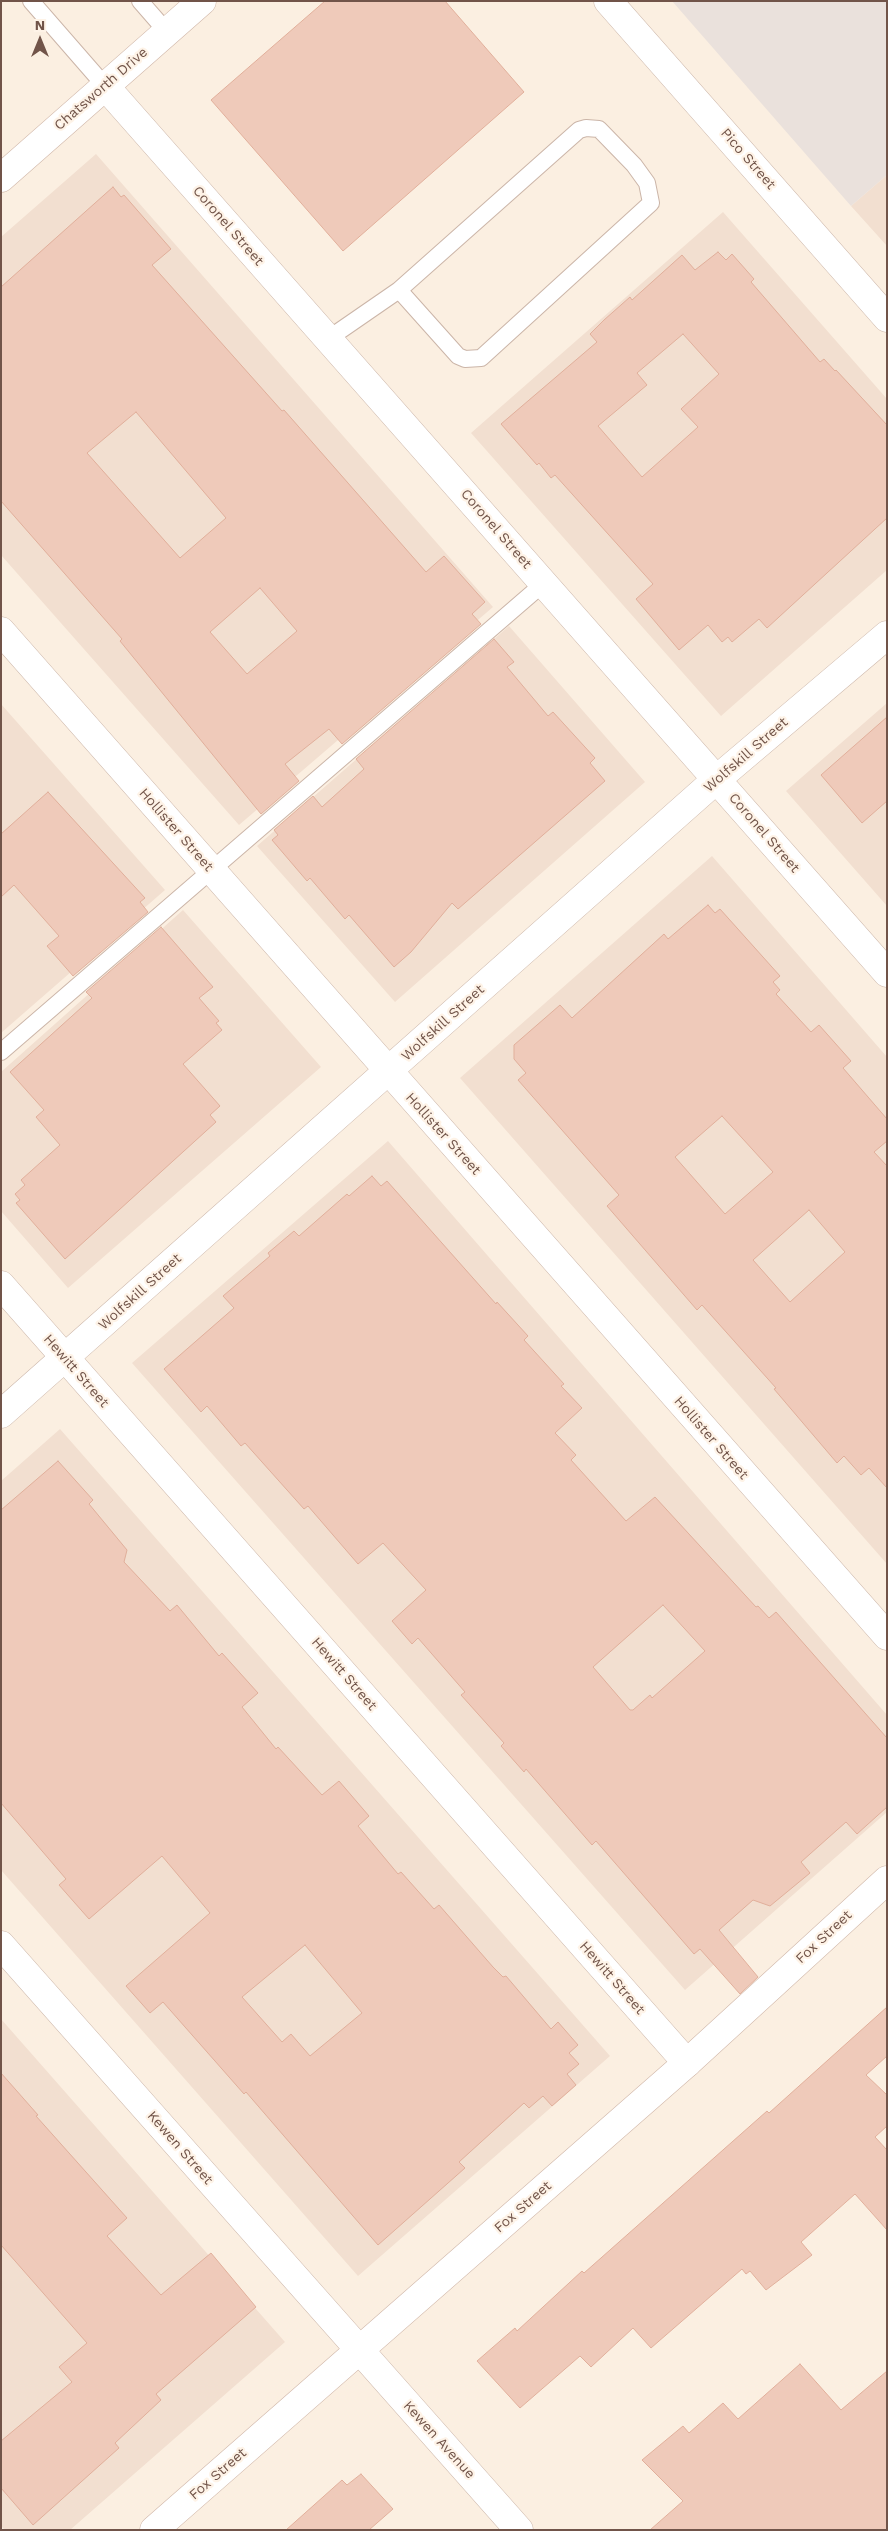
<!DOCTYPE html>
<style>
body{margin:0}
#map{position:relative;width:888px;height:2531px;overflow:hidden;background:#fbefe1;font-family:"Work Sans",sans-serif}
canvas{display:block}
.frame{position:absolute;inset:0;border:2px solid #715449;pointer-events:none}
.north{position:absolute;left:15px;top:15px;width:50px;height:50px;-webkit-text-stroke:4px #fef3e7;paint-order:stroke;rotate:0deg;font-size:14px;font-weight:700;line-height:20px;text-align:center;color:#715449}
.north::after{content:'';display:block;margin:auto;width:18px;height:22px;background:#715449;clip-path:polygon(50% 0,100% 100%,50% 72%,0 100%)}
</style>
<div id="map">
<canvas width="888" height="2531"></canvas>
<div class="frame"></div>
<div class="north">N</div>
</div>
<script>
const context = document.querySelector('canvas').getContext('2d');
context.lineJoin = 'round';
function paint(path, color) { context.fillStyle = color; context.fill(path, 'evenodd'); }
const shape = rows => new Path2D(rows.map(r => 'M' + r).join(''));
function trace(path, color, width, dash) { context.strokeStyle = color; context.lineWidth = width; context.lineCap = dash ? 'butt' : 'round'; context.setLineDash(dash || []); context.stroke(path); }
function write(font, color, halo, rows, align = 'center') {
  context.font = font + ' "Work Sans",sans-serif'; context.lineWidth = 4.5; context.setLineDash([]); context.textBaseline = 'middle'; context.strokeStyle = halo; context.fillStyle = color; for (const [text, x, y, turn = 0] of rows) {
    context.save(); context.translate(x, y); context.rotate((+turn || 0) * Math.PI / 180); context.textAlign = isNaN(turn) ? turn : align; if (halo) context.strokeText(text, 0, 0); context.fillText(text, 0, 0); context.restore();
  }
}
paint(shape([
 [96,154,493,607,239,825,1,555,1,237],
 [887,175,887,246,851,206],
 [723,212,887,399,887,570,721,716,471,433],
 [509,626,645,782,395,1002,257,846],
 [887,703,887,906,786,791],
 [1,704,165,890,1,1033],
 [712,856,887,1057,887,1564,460,1078],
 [183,910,321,1067,68,1288,1,1211,1,1072],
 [388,1141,887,1715,887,1812,685,1990,132,1363],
 [60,1429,610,2056,358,2276,1,1870,1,1481],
 [1,2019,285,2342,70,2530,5,2530,1,2526]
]), '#f2dfd0');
paint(shape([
 [672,1,887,1,887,175,851,206]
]), '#eae1dc');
const building = shape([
 [325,1,445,1,524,92,343,251,211,100,325,1],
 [113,187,121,197,124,195,171,249,152,265,282,411,284,410,426,572,444,556,485,602,472,614,481,624,342,744,329,729,285,764,299,781,261,814,120,641,122,639,1,501,1,287,113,187],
 [136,412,226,518,180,558,87,453,136,412],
 [260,588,297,631,247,674,210,632,260,588],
 [718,252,726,260,732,254,754,279,751,282,820,362,824,359,835,371,836,370,887,425,887,518,767,628,759,619,732,642,728,637,722,642,708,625,679,650,636,599,653,584,555,475,551,478,539,463,537,465,501,424,597,342,590,334,604,320,630,297,632,300,682,255,695,270,718,252],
 [683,334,719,374,681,409,698,427,642,477,598,426,647,385,637,373,683,334],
 [494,639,514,662,507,667,548,716,553,712,595,758,590,763,605,781,458,909,452,903,411,952,394,967,349,915,345,919,310,878,307,881,272,840,278,835,274,830,313,796,322,807,364,769,356,759,494,639],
 [887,717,887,801,862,823,821,775,887,717],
 [48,792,145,898,140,902,148,912,73,976,47,946,59,936,14,885,1,897,1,834,48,792],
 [708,905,715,913,720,909,780,976,773,982,780,990,776,994,811,1032,819,1025,851,1061,843,1068,887,1119,887,1141,874,1152,887,1166,887,1488,869,1468,861,1475,844,1456,837,1463,774,1389,776,1388,702,1305,697,1310,607,1206,619,1195,518,1080,526,1073,514,1059,514,1045,560,1005,572,1018,664,934,668,939,708,905],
 [722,1116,773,1172,725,1214,675,1157,722,1116],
 [809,1210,845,1252,790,1302,753,1260,809,1210],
 [161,927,213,987,199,998,219,1021,216,1023,222,1030,183,1064,220,1106,210,1115,216,1122,65,1259,16,1203,20,1200,15,1194,25,1185,21,1180,60,1145,36,1117,44,1110,10,1072,92,998,86,992,161,927],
 [372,1176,381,1186,387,1181,496,1304,497,1302,528,1336,524,1340,564,1384,561,1386,582,1408,555,1433,576,1455,571,1460,626,1521,655,1497,756,1607,758,1606,769,1618,776,1612,887,1738,887,1807,857,1834,846,1822,801,1862,810,1873,770,1906,753,1900,719,1930,758,1977,740,1994,700,1949,694,1954,596,1841,592,1845,526,1769,524,1772,501,1746,504,1743,461,1695,465,1692,418,1638,412,1644,392,1621,426,1590,383,1543,358,1564,308,1506,304,1509,245,1443,241,1446,207,1406,201,1412,164,1369,234,1308,223,1296,270,1256,268,1253,294,1231,299,1236,347,1194,349,1196,372,1176],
 [663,1605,705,1651,652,1698,650,1695,633,1710,630,1710,593,1667,663,1605],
 [58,1461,93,1500,89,1504,127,1550,124,1562,170,1611,177,1605,219,1656,222,1653,258,1693,242,1707,276,1749,278,1747,322,1795,339,1781,369,1816,358,1826,398,1874,401,1872,434,1909,439,1905,493,1967,503,1977,506,1976,551,2029,558,2022,578,2045,569,2053,579,2064,567,2074,576,2085,552,2106,543,2096,529,2108,524,2103,459,2162,465,2168,378,2245,246,2092,244,2094,163,2002,150,2013,126,1986,210,1913,162,1856,89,1919,59,1885,66,1879,1,1803,1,1510,58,1461],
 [305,1945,362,2013,310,2056,291,2034,282,2042,242,1997,305,1945],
 [887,2007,887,2056,866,2075,887,2095,887,2126,875,2137,887,2150,887,2230,855,2194,801,2242,812,2255,766,2290,750,2271,746,2274,742,2269,651,2348,633,2328,591,2367,580,2356,520,2408,477,2361,515,2328,517,2331,582,2271,584,2273,767,2111,769,2113,887,2007],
 [1,2073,38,2115,36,2116,127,2218,107,2236,161,2295,211,2253,256,2307,156,2394,161,2400,115,2443,119,2448,33,2525,1,2488,1,2441,72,2382,59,2367,87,2343,1,2245,1,2073],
 [800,2364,841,2410,887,2371,887,2530,650,2530,683,2501,642,2460,683,2426,689,2433,723,2403,738,2419,800,2364],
 [361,2474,393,2509,369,2530,286,2530,342,2480,347,2485,361,2474]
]);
paint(building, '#efcaba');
trace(building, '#e1af9b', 1);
const service = shape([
 [31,1,105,86],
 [140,1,167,32],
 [328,339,399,290,579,130,586,128,599,129,634,165,647,183,651,203,481,358,465,359,458,356,399,290],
 [1,1052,544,583]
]);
const minor = shape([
 [608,1,887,318],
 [105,86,887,973],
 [1,631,887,1636],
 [1,1285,687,2063],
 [1,1414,717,779,887,635],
 [1,1945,519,2530]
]);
const secondary = shape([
 [1,178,202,1],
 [154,2530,687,2063,887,1880]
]);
trace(service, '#cbb5a8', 18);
trace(minor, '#cbb5a8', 29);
trace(secondary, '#d0b7a9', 29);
trace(service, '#fff', 16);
trace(minor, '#fff', 28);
trace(secondary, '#fff', 28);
write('14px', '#715449', '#fef3e7', [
 ["Chatsworth Drive",101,89,-41],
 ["Pico Street",748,159,49],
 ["Coronel Street",228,226,49],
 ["Coronel Street",496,529,49],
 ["Wolfskill Street",746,755,-41],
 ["Hollister Street",176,830,49],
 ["Coronel Street",764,833,49],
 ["Wolfskill Street",443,1023,-42],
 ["Hollister Street",443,1134,48],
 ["Wolfskill Street",140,1292,-42],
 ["Hewitt Street",76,1371,49],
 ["Hollister Street",711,1438,49],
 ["Hewitt Street",344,1674,49],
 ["Fox Street",824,1937,-43],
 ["Hewitt Street",612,1978,49],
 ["Kewen Street",180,2148,49],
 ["Fox Street",523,2207,-41],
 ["Kewen Avenue",439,2440,48],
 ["Fox Street",218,2474,-41]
]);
</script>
